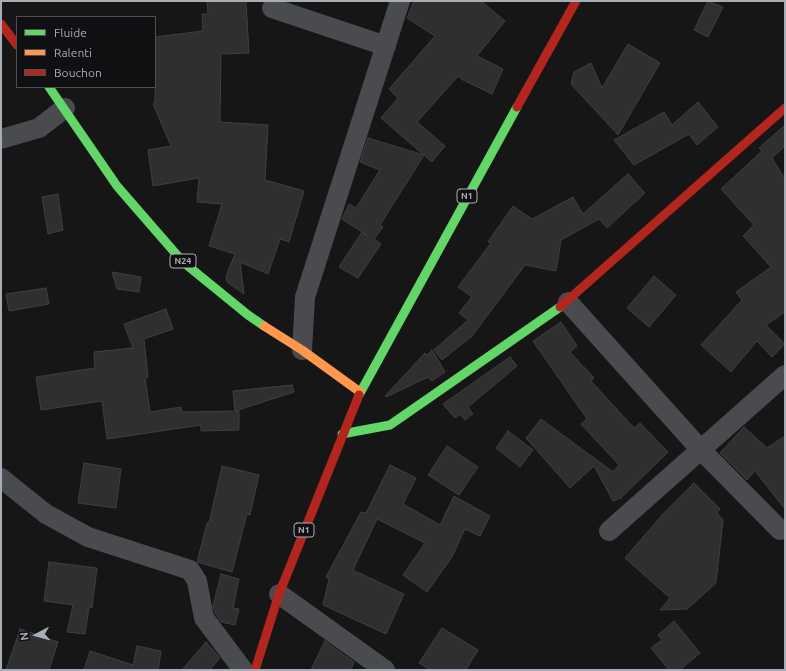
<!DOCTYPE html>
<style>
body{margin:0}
#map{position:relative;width:786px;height:671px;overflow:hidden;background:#161616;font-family:Ubuntu,sans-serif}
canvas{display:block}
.frame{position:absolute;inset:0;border:2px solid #a7adb7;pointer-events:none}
.legend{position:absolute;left:16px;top:16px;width:140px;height:72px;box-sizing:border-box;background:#101012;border:1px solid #4c4f54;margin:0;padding:5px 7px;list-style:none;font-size:12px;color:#a7adb7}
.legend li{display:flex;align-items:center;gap:8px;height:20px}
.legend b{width:20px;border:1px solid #4c4f54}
.north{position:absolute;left:16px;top:615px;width:40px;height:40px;-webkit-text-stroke:3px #101012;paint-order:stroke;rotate:264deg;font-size:11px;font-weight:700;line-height:16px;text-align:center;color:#a7adb7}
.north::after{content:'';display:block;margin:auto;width:14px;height:18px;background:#a7adb7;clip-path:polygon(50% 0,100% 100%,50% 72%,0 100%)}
</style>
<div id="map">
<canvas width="786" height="671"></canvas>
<div class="frame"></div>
<ul class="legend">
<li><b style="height:5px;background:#63d668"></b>Fluide</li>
<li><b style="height:5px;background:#ff974d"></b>Ralenti</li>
<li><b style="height:5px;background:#b3261e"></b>Bouchon</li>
</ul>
<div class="north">N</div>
</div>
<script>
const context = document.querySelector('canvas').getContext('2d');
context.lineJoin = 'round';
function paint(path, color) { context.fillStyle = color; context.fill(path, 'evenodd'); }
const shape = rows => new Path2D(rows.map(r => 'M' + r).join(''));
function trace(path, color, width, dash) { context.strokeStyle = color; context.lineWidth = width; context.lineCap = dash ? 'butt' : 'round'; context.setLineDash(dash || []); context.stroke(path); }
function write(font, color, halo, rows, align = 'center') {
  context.font = font + ' Ubuntu,sans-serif'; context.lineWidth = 4; context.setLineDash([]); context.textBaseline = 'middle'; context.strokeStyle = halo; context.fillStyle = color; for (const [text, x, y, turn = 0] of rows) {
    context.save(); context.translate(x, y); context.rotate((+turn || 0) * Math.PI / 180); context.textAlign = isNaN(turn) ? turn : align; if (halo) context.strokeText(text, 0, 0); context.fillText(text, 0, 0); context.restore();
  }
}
const building = shape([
 [207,1,246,1,249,53,221,54,220,122,268,125,265,180,304,191,289,242,280,239,268,274,240,262,244,294,227,282,226,276,235,254,209,246,222,204,197,202,199,178,153,186,148,150,171,146,153,104,155,103,155,37,203,31,202,14,208,14,207,1],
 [414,1,481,1,505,21,477,56,503,69,492,94,463,80,458,76,417,122,445,146,432,162,381,118,398,98,389,89,435,36,407,18,414,1],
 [708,1,723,7,708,37,694,30,708,1],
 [628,44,660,63,618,135,571,84,574,72,591,63,602,88,628,44],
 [698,102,718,127,697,145,689,134,634,165,614,140,664,112,672,125,698,102],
 [785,125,785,146,772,158,785,179,785,312,766,325,785,344,772,357,757,341,731,372,701,345,742,300,736,292,771,267,743,236,754,225,721,189,762,151,759,148,785,125],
 [368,138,424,155,380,225,383,227,374,239,381,244,358,278,339,267,362,232,368,236,342,219,349,204,356,208,380,170,360,162,368,138],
 [628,174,645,193,607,228,599,219,561,240,556,271,525,265,472,336,442,360,434,350,468,320,459,313,472,297,458,287,491,243,488,242,513,206,532,219,573,197,583,214,628,174],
 [58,194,63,230,48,234,42,197,58,194],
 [112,272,141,277,139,292,117,289,112,272],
 [654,276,676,295,649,327,627,308,654,276],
 [46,288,49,304,9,311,6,294,46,288],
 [166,309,173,329,144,339,148,377,145,378,150,412,181,407,182,412,239,411,239,430,201,431,201,425,107,439,102,401,41,410,36,377,95,368,94,352,133,348,124,324,166,309],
 [561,322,577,346,570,352,594,378,591,381,634,428,640,423,668,452,621,498,613,501,594,466,570,488,526,438,541,419,613,472,619,465,581,424,587,419,533,341,561,322],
 [432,350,445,372,432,381,428,377,386,397,385,396,425,353,427,355,432,350],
 [510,357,517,366,468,407,473,414,465,420,460,414,455,418,443,404,510,357],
 [292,385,294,392,235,411,233,391,292,385],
 [744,427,767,448,785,436,785,509,755,471,747,480,720,453,744,427],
 [508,431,533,450,520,467,496,448,508,431],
 [447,446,478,467,459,495,428,475,447,446],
 [84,463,121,469,116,508,78,503,84,463],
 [390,465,416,478,403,504,440,525,454,496,490,516,480,536,465,529,452,557,427,592,403,575,425,543,377,519,353,570,404,594,386,634,323,605,329,579,326,577,361,512,366,513,390,465],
 [222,466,259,475,250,515,247,514,232,572,197,562,207,523,209,523,222,466],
 [694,483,720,509,717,513,723,520,716,583,687,609,660,610,670,598,625,558,662,515,694,483],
 [49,562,97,568,92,608,89,607,85,634,67,632,73,605,44,601,49,562],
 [221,574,239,579,233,608,239,609,235,625,221,622,215,613,213,606,221,574],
 [674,621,700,653,680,670,669,670,651,648,662,640,658,635,674,621],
 [442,628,478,650,466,670,430,670,419,663,442,628],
 [20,629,58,642,49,670,6,670,20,629],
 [325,641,354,662,351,670,311,670,325,641],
 [206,642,220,658,210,670,182,670,206,642],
 [137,646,161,651,158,670,84,670,90,651,133,665,137,646]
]);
paint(building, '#2f2f30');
trace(building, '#3e3f42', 1);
trace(shape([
 [272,8,386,46],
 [1,139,39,128,65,108],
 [568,302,701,450,780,530],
 [302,350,305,297,400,1],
 [1,478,46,514,88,537,190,570,197,581,204,618,243,670],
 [609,531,785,375],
 [279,594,385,670]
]), '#4a4b4f', 20);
trace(shape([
 [49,87,117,186,183,262,248,315,264,326],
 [359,395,517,107],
 [342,434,390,425,560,307]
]), '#63d668', 9);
trace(shape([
 [264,326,302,350,360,392]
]), '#ff974d', 9);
trace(shape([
 [1,24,17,45],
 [517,107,576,1],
 [560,307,785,108],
 [255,670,279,594,359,395]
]), '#b3261e', 9);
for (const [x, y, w] of [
 [467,196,20],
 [183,261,26],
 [304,530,20]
]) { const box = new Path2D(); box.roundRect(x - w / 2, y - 7, w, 14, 3); context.fillStyle = '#101012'; context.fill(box); trace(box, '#a7adb7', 1); }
write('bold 9px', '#a7adb7', null, [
 ["N1",467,196],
 ["N24",183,261],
 ["N1",304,530]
]);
</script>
